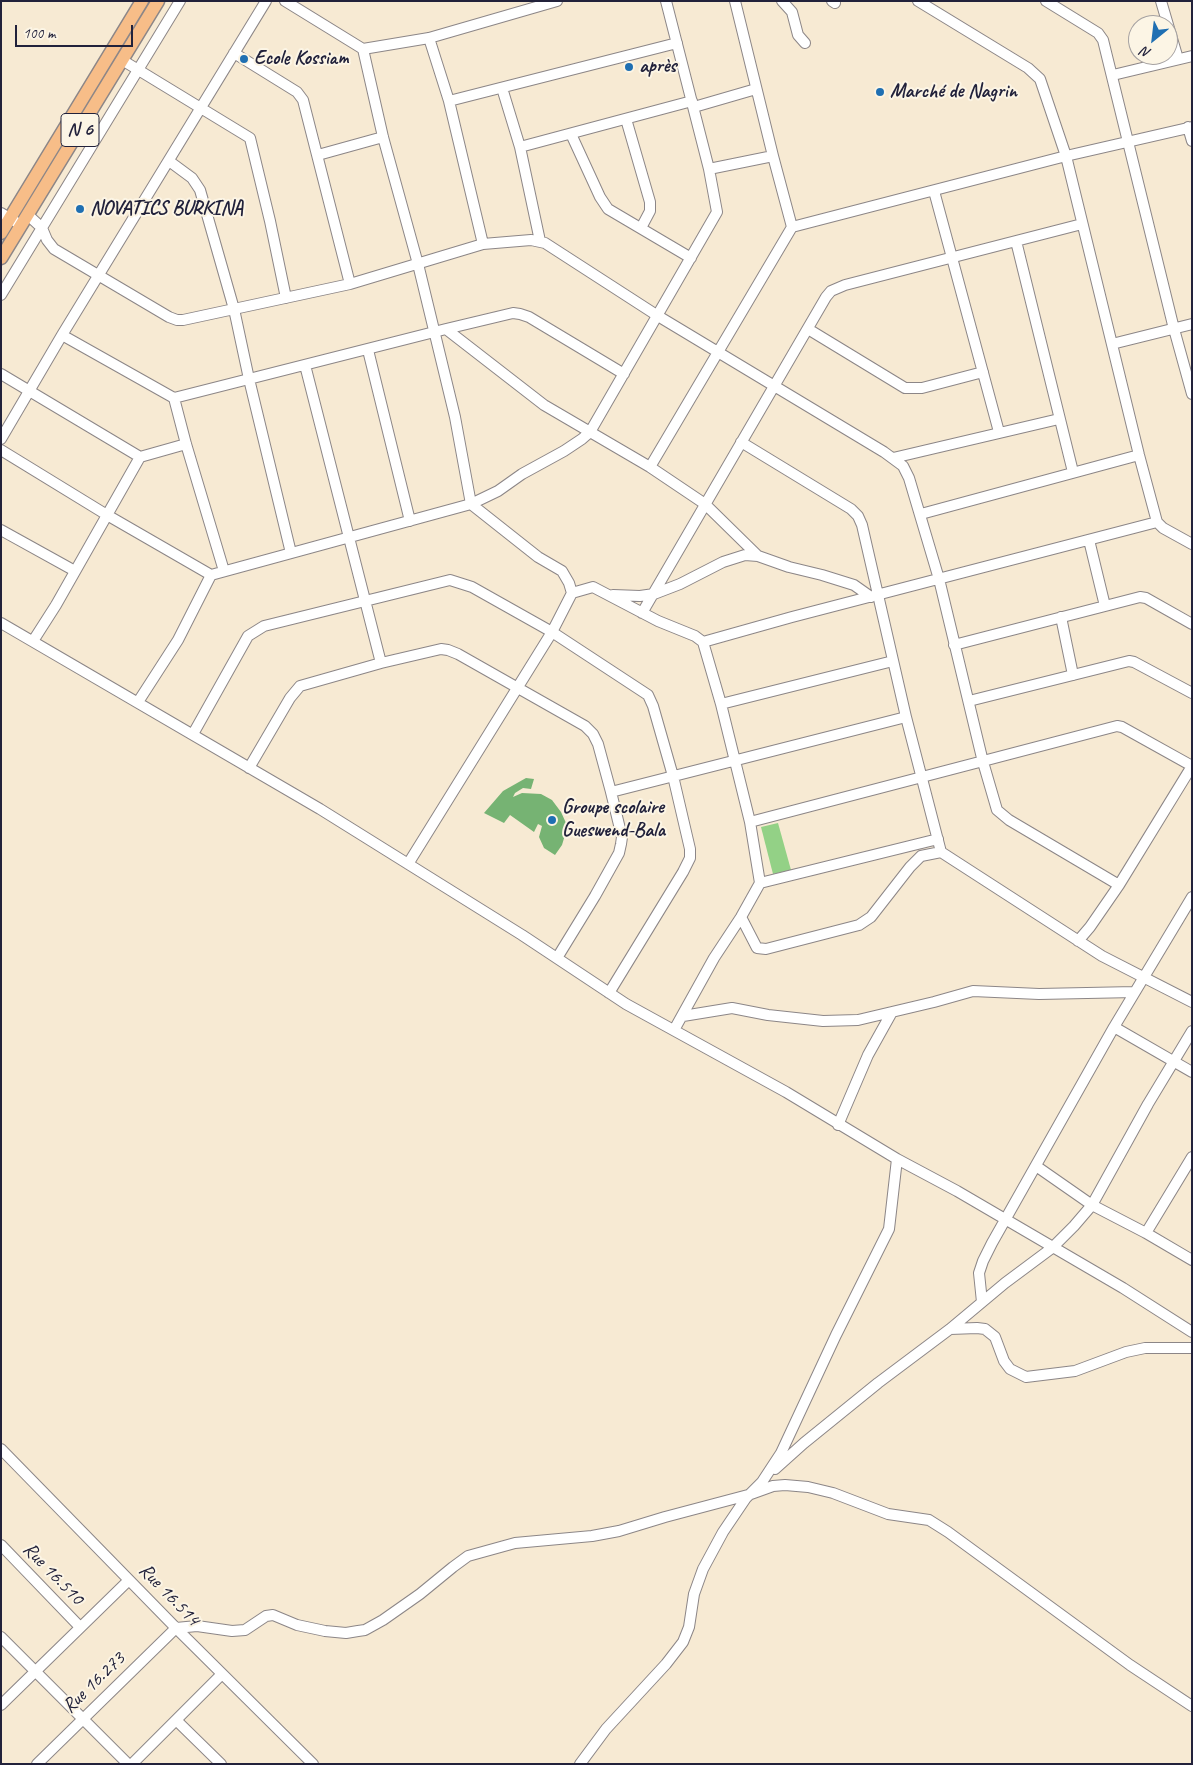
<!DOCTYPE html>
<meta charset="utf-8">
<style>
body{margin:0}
#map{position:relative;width:1193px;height:1765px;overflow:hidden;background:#f7ead3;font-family:Caveat,sans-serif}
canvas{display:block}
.frame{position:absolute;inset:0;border:2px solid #22223b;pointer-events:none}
.north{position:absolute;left:1128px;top:15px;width:50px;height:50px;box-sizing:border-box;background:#fcf5e5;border:1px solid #a5a1a1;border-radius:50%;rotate:209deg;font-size:14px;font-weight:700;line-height:20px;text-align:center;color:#22223b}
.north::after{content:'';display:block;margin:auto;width:18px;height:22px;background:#1f6fb2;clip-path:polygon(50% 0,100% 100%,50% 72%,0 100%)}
.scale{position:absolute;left:15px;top:25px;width:118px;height:22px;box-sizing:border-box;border:2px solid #22223b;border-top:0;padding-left:6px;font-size:15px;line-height:18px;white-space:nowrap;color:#22223b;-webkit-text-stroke:4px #fcf5e5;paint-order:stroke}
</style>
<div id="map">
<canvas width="1193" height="1765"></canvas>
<div class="frame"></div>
<div class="north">N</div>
<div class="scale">100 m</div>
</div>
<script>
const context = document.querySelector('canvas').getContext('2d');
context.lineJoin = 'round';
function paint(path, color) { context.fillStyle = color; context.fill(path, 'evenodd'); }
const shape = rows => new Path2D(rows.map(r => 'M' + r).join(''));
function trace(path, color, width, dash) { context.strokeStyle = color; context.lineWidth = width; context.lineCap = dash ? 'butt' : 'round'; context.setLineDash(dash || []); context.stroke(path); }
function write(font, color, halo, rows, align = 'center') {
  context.font = font + ' Caveat,sans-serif'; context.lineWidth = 4; context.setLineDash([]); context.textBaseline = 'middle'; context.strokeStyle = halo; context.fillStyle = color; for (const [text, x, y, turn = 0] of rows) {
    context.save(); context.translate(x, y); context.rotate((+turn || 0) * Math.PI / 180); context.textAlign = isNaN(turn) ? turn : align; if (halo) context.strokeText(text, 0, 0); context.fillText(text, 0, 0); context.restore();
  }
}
paint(shape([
 [778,823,791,870,773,874,761,827]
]), '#93d186');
paint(shape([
 [526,778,534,779,531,789,523,788,515,793,513,797,522,793,541,794,552,800,561,812,566,823,565,835,562,845,555,855,544,848,539,837,542,826,538,824,534,832,510,815,504,823,484,813,503,791]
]), '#76b373');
const minor = shape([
 [285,1,363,49,429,38,557,1],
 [735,1,773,156,792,227],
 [782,1,792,12,798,35,805,43],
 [832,1,835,3],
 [918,1,1028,68,1040,79,1066,156,1139,455,1157,522,1163,528,1192,544],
 [1046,1,1098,33,1103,40,1174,329,1192,394],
 [1161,1,1178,59],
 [429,38,449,101,483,244],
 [363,49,383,137,418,264,455,417,471,504,538,557,562,571,569,583,572,593,552,632,408,864],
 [234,53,297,92,303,100,350,284],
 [122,60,250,138,270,221,286,298],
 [1113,75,1192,56],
 [502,88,520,147,540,241],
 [449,101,677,43],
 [694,107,756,89],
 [626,119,650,202,650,211,641,228],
 [1188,127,1192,141],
 [571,134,600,197,608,209,691,258],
 [520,147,692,101],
 [318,155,383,137],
 [169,161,192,178,200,190,234,309,249,379,291,553],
 [709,169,773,156],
 [934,191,999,432],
 [1,213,16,222],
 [28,215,42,228,47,240,54,249,169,317,177,320,183,320,350,284,483,244,531,240,545,243,658,316,884,452,903,466,909,478,939,579,983,762,997,810,1009,820,1119,885],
 [1016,241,1073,472],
 [1,295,180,1],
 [446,329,513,313,520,314,529,317,624,374],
 [808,329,905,388,922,388,983,372],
 [62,335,174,398,446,329,544,405,650,467,705,504,758,556],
 [1112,344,1192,324],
 [368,350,410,521],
 [305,365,381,663],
 [1,374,140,457],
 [174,398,186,444,224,571],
 [1,439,62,335,266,1],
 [741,442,851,509,858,516,862,525,906,717,941,852],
 [1,450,107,515,211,575,471,504,498,491,522,474,564,451,582,439,590,432,717,212,709,169,666,1],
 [893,458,1059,419],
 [650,467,792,227,1066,156,1192,127],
 [921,514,1139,455],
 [1,530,75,571],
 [1089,540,1105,606],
 [572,593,593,587,658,621,695,636,703,642,721,704,750,822,760,883,741,917,714,958,674,1030],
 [613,595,640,596,654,594,680,584,723,562,745,555,758,556,789,567,822,575,854,585,871,597],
 [642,613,826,297,831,291,845,285,1082,224],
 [1061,617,1073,675],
 [1,623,320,809,522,935,626,1004,786,1092,897,1159,957,1191,1123,1288,1192,1332],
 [33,641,56,605,140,457,186,444],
 [703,642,792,617,1157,522],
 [954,645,1140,597,1146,598,1192,624],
 [969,701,1129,661,1134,662,1192,693],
 [138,702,178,640,211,575],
 [721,704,893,661],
 [193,734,248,636,264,626,450,580,472,587,552,632,648,695,653,706,673,776,690,849,690,858,683,872,609,993],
 [249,768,290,698,300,686,381,663,441,649,448,650,458,654,585,726,593,734,598,744,611,792,622,837,621,844,619,853,595,896,557,958],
 [611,792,906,717],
 [750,822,1117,726,1122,727,1192,766],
 [760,883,938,839],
 [741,917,757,948,766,949,859,925,871,917,910,867,921,856,941,852,1102,956,1192,1002],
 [1078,941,1090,927,1119,885,1192,766],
 [683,1016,732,1008,768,1015,823,1021,858,1020,934,1002,973,991,1039,994,1135,992],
 [1114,1027,1192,1072],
 [838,1125,868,1055,892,1012],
 [1036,1166,1092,1205,1146,1233,1192,1260],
 [1146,1233,1192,1157],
 [982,1302,979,1273,983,1261,992,1243,1114,1027,1192,897],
 [950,1329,977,1328,985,1329,995,1337,1004,1361,1010,1369,1026,1377,1075,1371,1126,1352,1145,1348,1192,1348],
 [1,1449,176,1628,313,1764],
 [775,1469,804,1443,878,1383,950,1329,1005,1283,1052,1248,1074,1226,1092,1205,1148,1104,1192,1031],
 [1,1545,80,1627],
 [1,1637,128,1764],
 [1,1705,129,1580],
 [176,1720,221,1764],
 [37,1764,176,1628,197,1626,232,1631,245,1630,266,1616,273,1615,297,1625,325,1631,346,1633,358,1631,365,1630,383,1620,420,1594,453,1567,468,1556,515,1543,592,1536,619,1531,665,1517,748,1495,773,1486,785,1485,808,1487,833,1493,888,1514,929,1520,948,1532,1130,1665,1192,1706],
 [132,1764,222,1674],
 [580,1764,606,1729,666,1664,683,1642,689,1627,694,1594,703,1569,723,1532,746,1498,762,1482,781,1453,836,1335,889,1229,897,1159]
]);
const major = shape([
 [1,233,142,1],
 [1,258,158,1]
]);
trace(minor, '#8c8687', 12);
trace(major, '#8c8687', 15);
trace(minor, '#fff', 10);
trace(major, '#f7bd88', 12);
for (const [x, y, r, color] of [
 [244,59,5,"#1f6fb2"],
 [629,67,5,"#1f6fb2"],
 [880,92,5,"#1f6fb2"],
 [80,209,5,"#1f6fb2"],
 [552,820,5,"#1f6fb2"]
]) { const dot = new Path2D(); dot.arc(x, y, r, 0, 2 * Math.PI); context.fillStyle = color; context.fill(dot); trace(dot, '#fcf5e5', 2); }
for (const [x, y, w] of [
 [80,130,38]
]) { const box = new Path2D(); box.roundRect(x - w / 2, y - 16.5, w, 33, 4); context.fillStyle = '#fcf5e5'; context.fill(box); trace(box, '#22223b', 1); }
write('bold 19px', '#22223b', null, [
 ["N 6",80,130]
]);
write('bold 20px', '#22223b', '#fcf5e5', [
 ["Ecole Kossiam",254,59],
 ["après",639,67],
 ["Marché de Nagrin",890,92],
 ["NOVATICS BURKINA",90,209],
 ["Groupe scolaire",562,808],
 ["Gueswend-Bala",562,831]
], 'left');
write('20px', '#22223b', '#fcf5e5', [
 ["Rue 16.510",53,1574,46],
 ["Rue 16.514",169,1595,46],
 ["Rue 16.273",94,1683,-44]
]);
</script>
